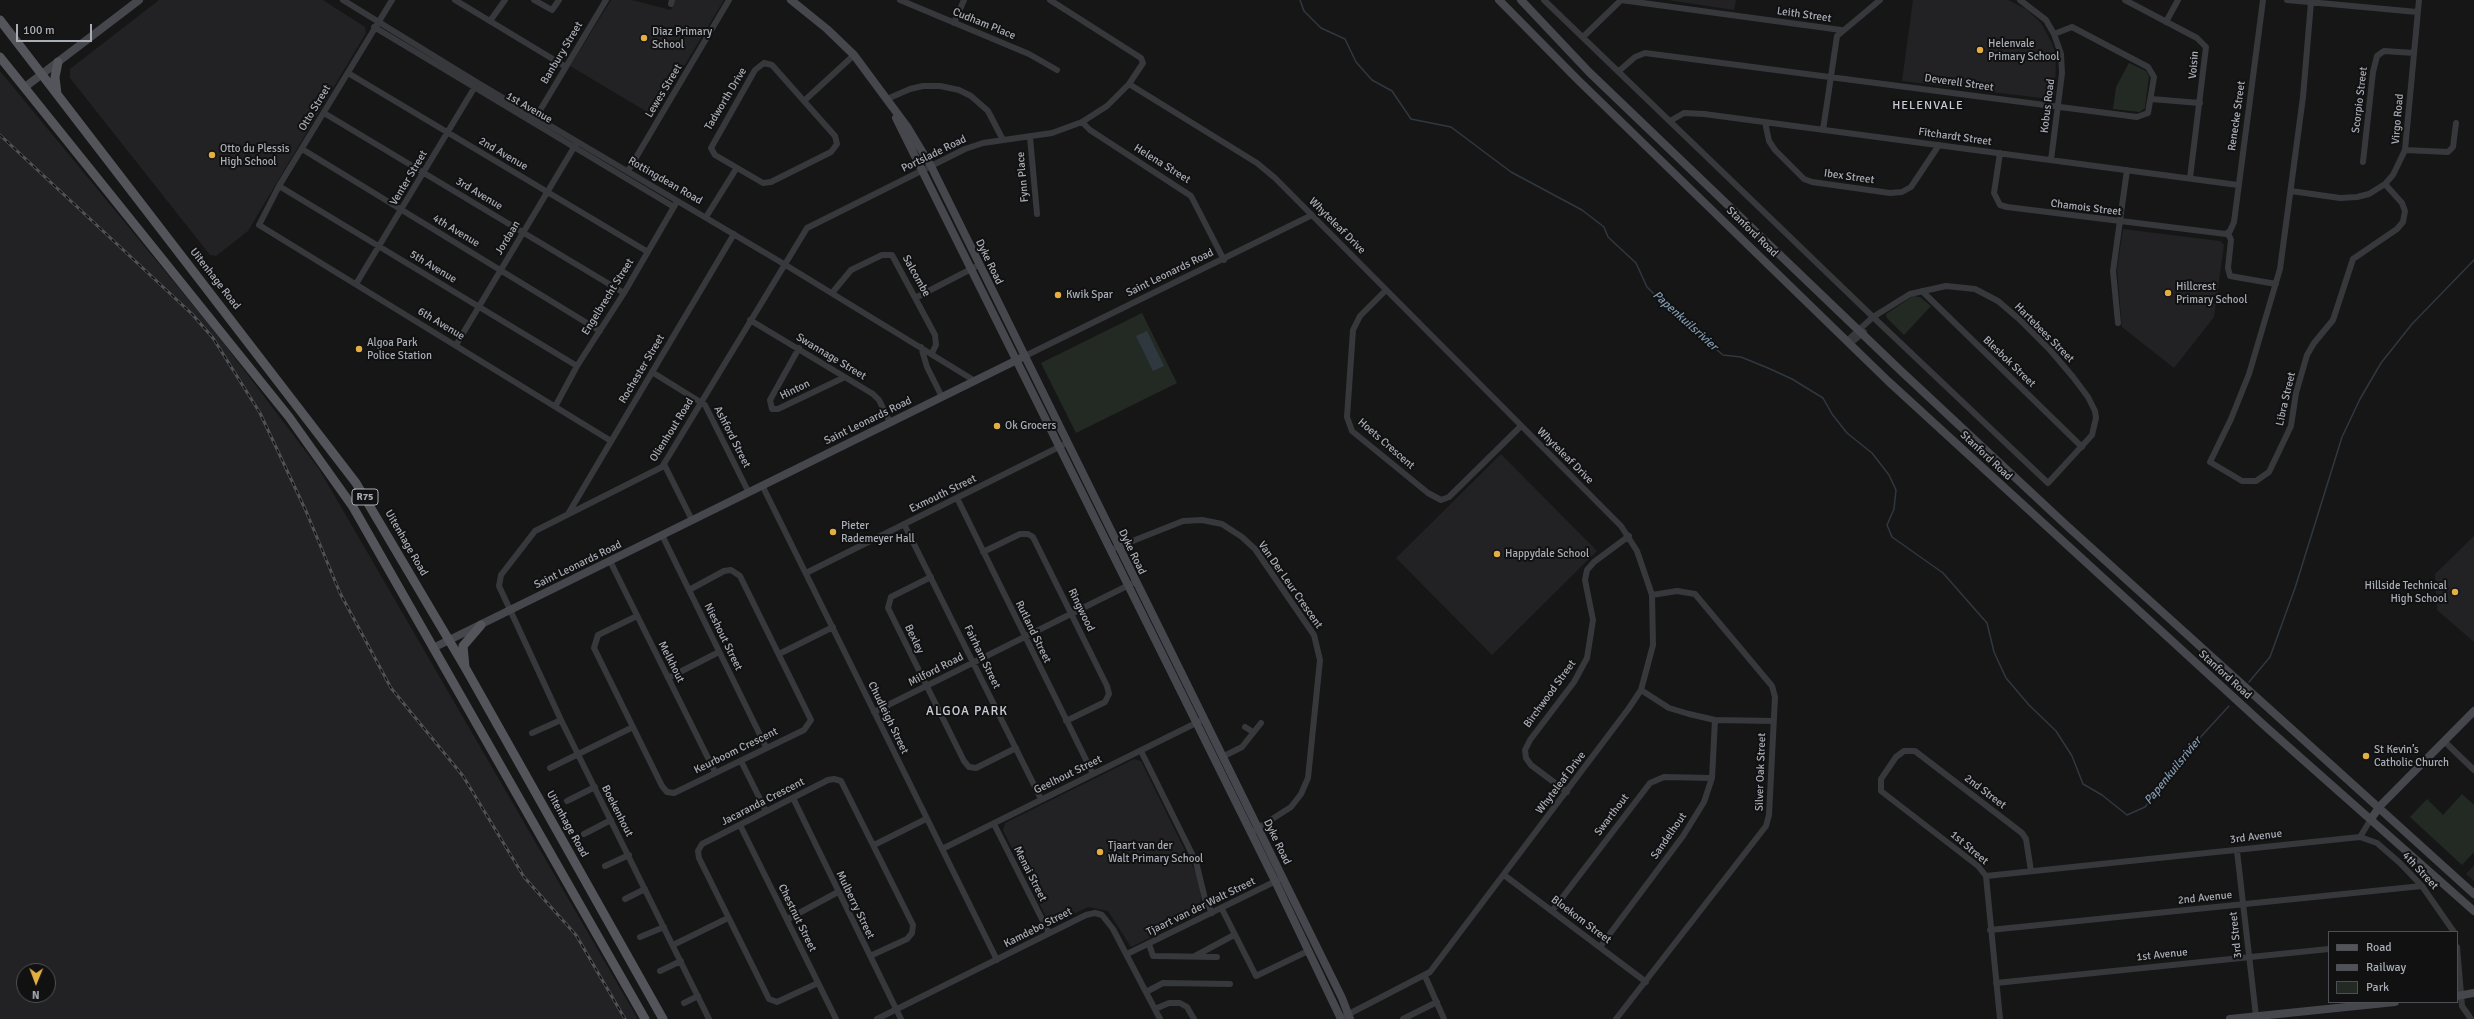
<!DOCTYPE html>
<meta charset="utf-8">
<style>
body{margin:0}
#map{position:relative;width:2474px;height:1019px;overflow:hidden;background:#161617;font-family:Signika,sans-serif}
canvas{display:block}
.legend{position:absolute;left:2328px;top:931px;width:130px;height:72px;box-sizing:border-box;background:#111112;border:1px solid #4e4f54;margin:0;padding:5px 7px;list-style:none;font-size:12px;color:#a9adb6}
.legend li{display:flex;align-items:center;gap:8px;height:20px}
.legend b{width:20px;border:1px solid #4e4f54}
.north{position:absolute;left:16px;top:963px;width:40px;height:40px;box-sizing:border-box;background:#111112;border:1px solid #4e4f54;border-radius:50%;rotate:181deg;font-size:11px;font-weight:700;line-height:16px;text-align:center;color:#a9adb6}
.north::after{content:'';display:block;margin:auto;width:14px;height:18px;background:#e3ae42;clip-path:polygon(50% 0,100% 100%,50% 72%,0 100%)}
.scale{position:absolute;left:16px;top:24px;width:76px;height:18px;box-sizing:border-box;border:2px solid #a9adb6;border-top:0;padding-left:5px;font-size:12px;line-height:14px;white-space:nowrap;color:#a9adb6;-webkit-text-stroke:3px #111112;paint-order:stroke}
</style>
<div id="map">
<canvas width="2474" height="1019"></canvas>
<ul class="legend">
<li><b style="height:5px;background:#53555b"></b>Road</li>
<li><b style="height:5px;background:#505257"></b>Railway</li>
<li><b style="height:11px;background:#222a23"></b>Park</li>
</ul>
<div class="north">N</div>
<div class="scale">100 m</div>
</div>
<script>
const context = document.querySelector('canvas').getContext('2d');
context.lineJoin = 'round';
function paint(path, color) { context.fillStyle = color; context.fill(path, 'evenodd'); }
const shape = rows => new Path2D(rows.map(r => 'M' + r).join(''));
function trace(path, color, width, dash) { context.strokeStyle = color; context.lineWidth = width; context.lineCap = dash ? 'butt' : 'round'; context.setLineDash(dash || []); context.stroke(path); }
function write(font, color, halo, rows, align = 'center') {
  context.font = font + ' Signika,sans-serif'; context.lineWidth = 4; context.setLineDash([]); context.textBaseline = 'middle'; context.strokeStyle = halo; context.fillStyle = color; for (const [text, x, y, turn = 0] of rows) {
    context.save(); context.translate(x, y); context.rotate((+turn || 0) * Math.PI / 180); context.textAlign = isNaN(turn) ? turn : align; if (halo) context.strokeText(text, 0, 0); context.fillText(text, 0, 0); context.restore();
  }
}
paint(shape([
 [159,0,323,0,365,27,366,33,248,231,216,256,210,255,70,78,70,69],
 [611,0,632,0,671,10,674,0,724,0,654,116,570,66],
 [1667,0,1736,0,1734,10],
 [1913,0,2008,0,2026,9,2041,23,2052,43,2056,56,2055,95,2049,99,1902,81],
 [0,71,216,333,319,469,638,1019,0,1019],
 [24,971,48,971,48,995,24,995],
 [2123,229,2220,241,2224,245,2214,317,2174,368,2122,327,2117,269],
 [1501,454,1597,551,1492,655,1396,558],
 [2474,536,2474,642,2437,610,2435,574],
 [1134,759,1141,761,1197,875,1201,896,1200,913,1131,947,1108,911,1088,907,1055,923,1048,921,1003,830,1005,823],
 [2474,865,2474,881,2466,874]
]), '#222224');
paint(shape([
 [2129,63,2146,71,2149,76,2145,108,2140,112,2113,109,2116,87],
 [1913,296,1920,297,1931,306,1904,335,1887,318,1886,314],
 [1142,313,1177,383,1076,433,1041,363],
 [2462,794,2474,805,2474,852,2462,865,2410,817,2427,799,2443,815]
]), '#222a23');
paint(shape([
 [1147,331,1164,366,1153,371,1136,336]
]), '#30383f');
trace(shape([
 [1300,0,1304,11,1321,28,1345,39,1356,62,1372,80,1392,91,1411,119,1451,127,1511,172,1582,210,1604,227,1608,237,1636,263,1647,287,1666,306,1723,355,1741,357,1768,368,1792,379,1823,398,1832,414,1847,433,1872,453,1889,475,1896,490,1894,509,1887,525,1892,537,1943,573,1987,623,1994,652,2006,678,2029,705,2056,731,2072,756,2083,784,2102,795,2127,815,2145,807,2196,742,2229,706],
 [2249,682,2270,657,2295,588,2342,437,2360,399,2381,363,2412,324,2474,260]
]), '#30383f', 1.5);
trace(shape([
 [343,0,478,83,784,264,975,381],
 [392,0,279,186,259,225,611,441],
 [455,0,566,67],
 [534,0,552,10,559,0],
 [900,0,1029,54,1057,70],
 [1050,0,1141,58,1143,63,1129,84,1257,163,1275,178,1621,526,1637,551,1652,595,1653,645,1641,690,1629,708,1430,972,1345,1016],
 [1544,0,1873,317,2048,483,2092,435,2096,418,2095,411,2088,397,2073,377,2050,350,2019,319,1998,301,1975,289,1946,286,1910,294,1873,317,1848,340],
 [1621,0,1841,30],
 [2020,0,2046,20,2054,34,2061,54,2062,73,2051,160],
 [2125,0,2197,38,2206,47,2190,178],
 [2287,0,2417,12],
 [2311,2,2303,97,2280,269,2249,374,2231,419,2210,462,2242,481,2256,481,2269,472,2291,426,2296,393,2307,355,2314,343,2333,320,2353,259,2397,229,2403,222,2405,211,2402,203,2385,184],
 [671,4,672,0],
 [490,21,505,0],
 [2166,22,2178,0],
 [954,23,964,0],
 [374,27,674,207],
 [1583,37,1621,0],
 [764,63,772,65,835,136,837,144,831,152,771,182,763,183,715,155,711,148,755,70,764,63],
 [1619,71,1635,57,1645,53,2137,117,2148,113,2154,77,2148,67,2072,27,2054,34],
 [348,73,648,252],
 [887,99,910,89,923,86,940,86,959,90,971,96,988,111,1003,140],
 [2151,99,2200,103],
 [804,101,854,55],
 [324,113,624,293],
 [536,117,606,0],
 [1670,121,1684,113,1704,114,2238,185],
 [1082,122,1090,130,1191,196,1224,260],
 [1765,122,1769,141,1775,150,1804,179,1812,182,1890,193,1902,192,1911,187,1939,145],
 [1823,130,1837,36,1880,0],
 [1030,137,1037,214],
 [302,149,600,331],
 [2405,150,2448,152,2453,147,2456,123],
 [2000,153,1994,193,2000,205,2007,207,2226,234,2230,231,2234,222,2263,0],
 [2363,162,2373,72,2377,56,2384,51,2414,53],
 [628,171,729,0],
 [279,186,577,366],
 [2291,191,2340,198,2357,197,2369,194,2385,184,2393,175,2405,150,2419,0],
 [706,217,736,169],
 [2228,233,2231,240,2228,268,2230,276,2276,284],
 [356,284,476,85],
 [1386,290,1360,316,1353,330,1347,417,1352,431,1428,493,1441,500,1449,497,1521,426],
 [1922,291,2082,447],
 [832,293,851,270,882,255,892,255,935,335,936,345,932,353],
 [917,297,975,267],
 [750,320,873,394,879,400,890,422],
 [2118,323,2113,271,2127,170],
 [1851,343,1864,332],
 [456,345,576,144],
 [921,347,927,367,942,397],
 [799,348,770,400,772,409,778,409,845,377],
 [1025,356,1312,215],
 [652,372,705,405,748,491],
 [556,405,577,366,624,293,675,205],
 [664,464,692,520],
 [762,485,997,960],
 [957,498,1093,774],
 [568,514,734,234],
 [904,524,1041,799],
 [662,535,766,747],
 [1115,548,1183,521,1202,520,1222,524,1242,537,1255,549,1314,635,1320,660,1308,778,1301,794,1291,807,1255,830],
 [983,552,1020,534,1028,534,1033,537,1107,686,1109,694,1105,702,1066,721],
 [610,561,715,772],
 [806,573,1063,445],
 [931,577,891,597,888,608,964,761,969,767,976,768,1016,748],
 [637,616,598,635,594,648,662,786,667,792,674,793,804,730,811,720,740,576,731,570,724,571,689,590],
 [779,654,833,627],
 [668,678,719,652],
 [1641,690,1669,708,1689,714,1715,720,1773,721],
 [874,712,1135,582],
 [1245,727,1253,732],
 [532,733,561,720],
 [2445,742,2474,770],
 [1141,751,1196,862,1205,899,1212,913],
 [1222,757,1242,747,1261,723],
 [741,761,766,811],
 [550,768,633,727],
 [1567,792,1531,765,1526,758,1525,750,1530,740,1574,682,1587,658,1593,620,1585,580,1587,570,1594,562,1629,536],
 [793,798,901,1019],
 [567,801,595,787],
 [994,824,1049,933],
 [740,825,836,1019],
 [584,834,611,820],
 [2360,837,2377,843,2400,863,2422,886,2454,932],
 [874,845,926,819],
 [942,849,1200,721],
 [2237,851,2256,1016],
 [605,866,629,855],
 [1504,875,1646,982],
 [1986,876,2360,837,2371,819],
 [625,899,645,889],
 [1222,909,1256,976,1308,951],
 [1552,911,1650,783,1664,777,1712,778],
 [788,919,838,892],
 [1990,930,2422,886],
 [640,937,664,927],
 [1149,944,1153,956,1217,957],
 [673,945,728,918],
 [1600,947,1683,836,1704,802,1712,778,1715,720],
 [2457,947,2462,1006,2471,1019],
 [1127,954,1278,880],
 [1195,956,1234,935],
 [660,971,681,961],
 [1425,976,1444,1019],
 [818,983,777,1002,769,999,699,858,698,851,702,844,828,780,834,779,841,781,913,925,912,933,907,939,870,956],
 [1996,983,2329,949],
 [1146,992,1163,983,1230,984],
 [684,1003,698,996],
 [1155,1009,1169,1003,1180,1003,1187,1007,1194,1019],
 [709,1019,561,720,499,586,501,575,535,531,662,467,807,228,965,149,983,143,1052,133,1082,122,1107,106,1129,84],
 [877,1019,1086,915,1095,913,1102,915,1113,929,1160,1019],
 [1403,1019,1437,1002],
 [1616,1019,1766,826,1769,815,1775,697,1772,686,1695,594,1677,591,1652,595],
 [2000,1019,1986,876,1978,866,1881,791,1881,779,1896,757,1904,751,1915,751,2022,833,2026,839,2031,871]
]), '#37383c', 6);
trace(shape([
 [791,0,827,29,854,55,908,128,931,166,1342,998,1350,1019],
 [1499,0,1578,80,1888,381,2266,727,2474,911],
 [1521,0,1589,72,1901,371,2066,525,2474,894],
 [25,87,139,0],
 [896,118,1275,881,1341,1019],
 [435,647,1021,358],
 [2371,819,2380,806,2474,711],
 [2457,996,2474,993],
 [2230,1019,2395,1002]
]), '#45474c', 8);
trace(shape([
 [0,20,356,483,466,669,663,1019],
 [0,57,289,417,353,507,645,1019],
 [57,94,55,77,58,62],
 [465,667,463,646,481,625]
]), '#53555b', 9);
const rail = shape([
 [0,135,192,314,213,338,260,413,306,511,340,593,391,688,463,776,524,877,576,935,625,1019]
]);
trace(rail, '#505257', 3);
trace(rail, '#111112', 1.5, [4.5]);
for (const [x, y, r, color] of [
 [644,38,4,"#e3ae42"],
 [1980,50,4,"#e3ae42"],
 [212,155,4,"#e3ae42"],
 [2168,293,4,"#e3ae42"],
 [1058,295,4,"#e3ae42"],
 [359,349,4,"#e3ae42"],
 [997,426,4,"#e3ae42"],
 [833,532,4,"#e3ae42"],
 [1497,554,4,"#e3ae42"],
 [2455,592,4,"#e3ae42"],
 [2366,756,4,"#e3ae42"],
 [1100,852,4,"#e3ae42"]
]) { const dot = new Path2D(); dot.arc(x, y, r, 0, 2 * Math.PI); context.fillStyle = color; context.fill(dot); trace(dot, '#111112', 1.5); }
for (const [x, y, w] of [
 [365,497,26]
]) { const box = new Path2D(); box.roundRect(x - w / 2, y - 8, w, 16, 3); context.fillStyle = '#111112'; context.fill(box); trace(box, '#a9adb6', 1); }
write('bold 10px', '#a9adb6', null, [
 ["R75",365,497]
]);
write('11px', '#a9adb6', '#111112', [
 ["Leith Street",1804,15,8],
 ["Cudham Place",984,24,22],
 ["Banbury Street",562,53,-59],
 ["Voisin",2194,65,-85],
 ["Deverell Street",1959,83,8],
 ["Lewes Street",664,91,-59],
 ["Tadworth Drive",726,99,-59],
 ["Scorpio Street",2360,100,-83],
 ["Kobus Road",2048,106,-83],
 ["Otto Street",315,108,-59],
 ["1st Avenue",529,108,30],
 ["Renecke Street",2237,116,-82],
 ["Virgo Road",2398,119,-85],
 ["Fitchardt Street",1955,137,8],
 ["2nd Avenue",503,154,30],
 ["Portslade Road",934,154,-26],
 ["Helena Street",1162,164,32],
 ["Fynn Place",1023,177,-95],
 ["Ibex Street",1849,177,8],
 ["Venter Street",409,178,-59],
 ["Rottingdean Road",665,181,30],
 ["3rd Avenue",479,194,31],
 ["Chamois Street",2086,208,7],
 ["Whyteleaf Drive",1337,226,45],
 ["4th Avenue",456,231,31],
 ["Stanford Road",1752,232,44],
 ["Jordaan",508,238,-59],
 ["Dyke Road",989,262,64],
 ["5th Avenue",433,267,31],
 ["Saint Leonards Road",1170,273,-26],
 ["Salcombe",916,276,61],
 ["Uitenhage Road",215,279,52],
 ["Engelbrecht Street",608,297,-58],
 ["6th Avenue",441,324,31],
 ["Hartebees Street",2044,333,45],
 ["Swannage Street",831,357,31],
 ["Blesbok Street",2009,362,44],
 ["Rochester Street",642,369,-59],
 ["Hinton",795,390,-26],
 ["Libra Street",2286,399,-77],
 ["Saint Leonards Road",868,421,-26],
 ["Olienhout Road",672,430,-58],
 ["Ashford Street",732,437,63],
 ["Hoets Crescent",1386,444,41],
 ["Whyteleaf Drive",1565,456,45],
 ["Stanford Road",1986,456,43],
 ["Exmouth Street",943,494,-26],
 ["Uitenhage Road",406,543,60],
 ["Dyke Road",1132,552,64],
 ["Saint Leonards Road",578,565,-26],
 ["Van Der Leur Crescent",1290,585,55],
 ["Ringwood",1081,610,64],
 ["Rutland Street",1033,632,64],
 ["Nieshout Street",723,637,64],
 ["Bexley",914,639,64],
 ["Fairham Street",982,657,64],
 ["Melkhout",671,662,63],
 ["Milford Road",936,670,-27],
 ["Stanford Road",2225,675,42],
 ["Birchwood Street",1550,694,-54],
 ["Chudleigh Street",888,718,64],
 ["Keurboom Crescent",736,751,-26],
 ["Silver Oak Street",1761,772,-88],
 ["Geelhout Street",1068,775,-26],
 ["Whyteleaf Drive",1561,783,-53],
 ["2nd Street",1985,792,37],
 ["Jacaranda Crescent",763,802,-27],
 ["Boekenhout",617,811,63],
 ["Swarthout",1612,815,-53],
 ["Uitenhage Road",567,824,61],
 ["Sandelhout",1669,836,-55],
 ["3rd Avenue",2256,837,-7],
 ["Dyke Road",1277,842,64],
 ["1st Street",1969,848,40],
 ["4th Street",2420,871,47],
 ["Menai Street",1030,874,63],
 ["2nd Avenue",2205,898,-6],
 ["Mulberry Street",855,905,64],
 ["Tjaart van der Walt Street",1201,907,-26],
 ["Chestnut Street",797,918,64],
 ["Bloekom Street",1581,920,37],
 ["Kamdebo Street",1038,928,-27],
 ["3rd Street",2236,935,-96],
 ["1st Avenue",2162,955,-6]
]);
write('11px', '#a9adb6', '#111112', [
 ["Diaz Primary",652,32],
 ["School",652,45],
 ["Helenvale",1988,44],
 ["Primary School",1988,57],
 ["Otto du Plessis",220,149],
 ["High School",220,162],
 ["Hillcrest",2176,287],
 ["Primary School",2176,300],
 ["Kwik Spar",1066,295],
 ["Algoa Park",367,343],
 ["Police Station",367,356],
 ["Ok Grocers",1005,426],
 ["Pieter",841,526],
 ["Rademeyer Hall",841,539],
 ["Happydale School",1505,554],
 ["Hillside Technical",2447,586,"right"],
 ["High School",2447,599,"right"],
 ["St Kevin’s",2374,750],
 ["Catholic Church",2374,763],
 ["Tjaart van der",1108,846],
 ["Walt Primary School",1108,859]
], 'left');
context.letterSpacing = '1px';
write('12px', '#c9ccd3', '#111112', [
 ["HELENVALE",1928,106]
]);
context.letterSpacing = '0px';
write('italic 12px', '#829aaf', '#111112', [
 ["Papenkuilsrivier",1685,321,42],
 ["Papenkuilsrivier",2173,771,-51]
]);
context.letterSpacing = '1px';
write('13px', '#c9ccd3', '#111112', [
 ["ALGOA PARK",967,712]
]);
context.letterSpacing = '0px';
</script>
